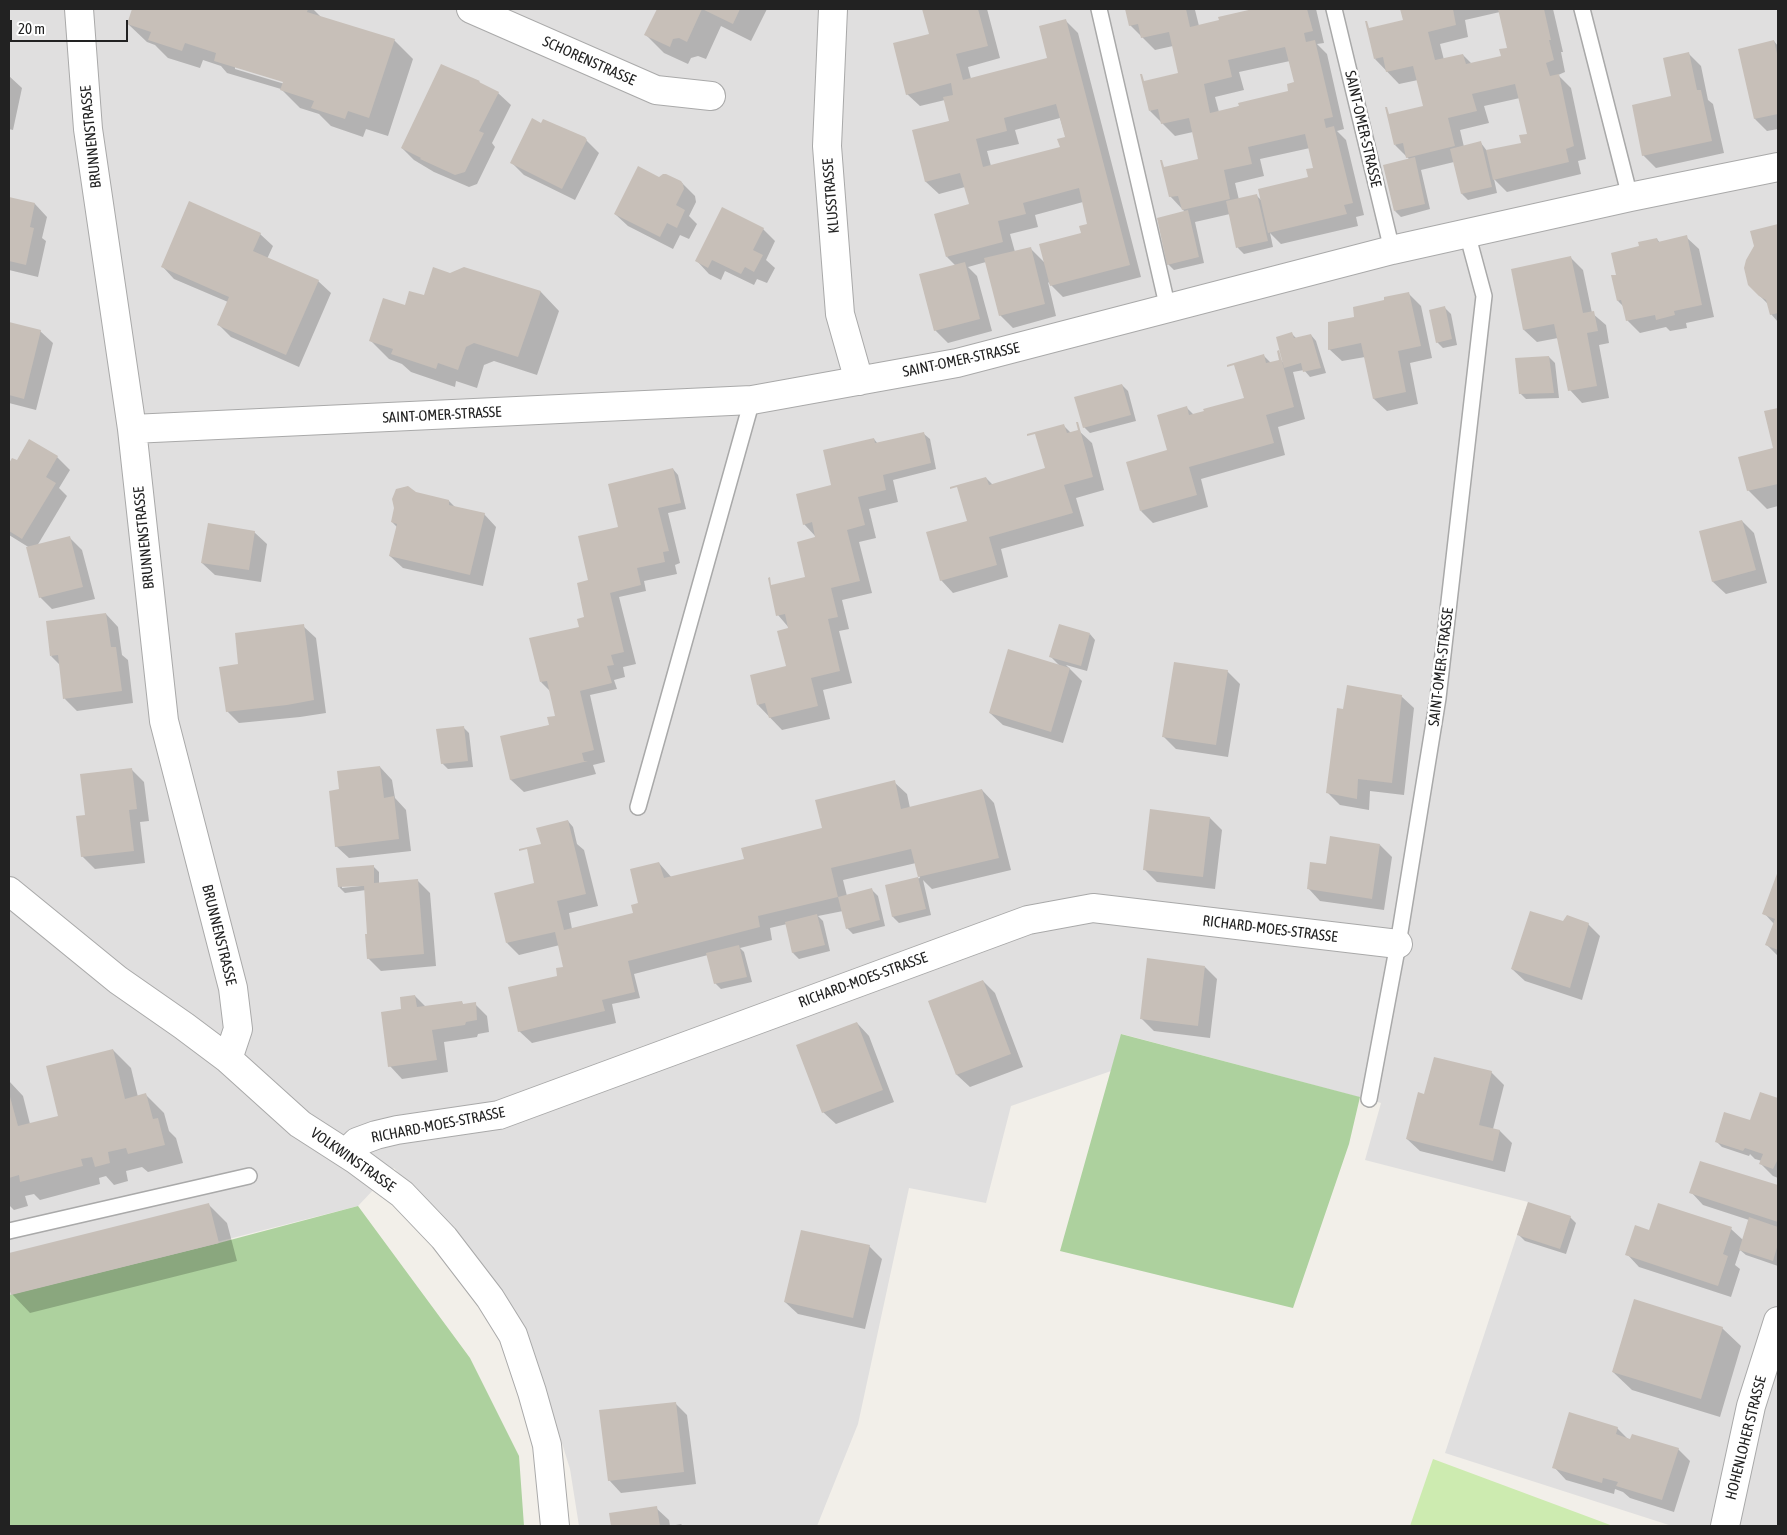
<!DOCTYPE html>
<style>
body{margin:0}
#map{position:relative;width:1787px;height:1535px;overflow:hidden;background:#f2efe9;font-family:"Asap Condensed",sans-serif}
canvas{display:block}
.frame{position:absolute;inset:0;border:10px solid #222;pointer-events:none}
.scale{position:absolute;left:10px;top:20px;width:118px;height:22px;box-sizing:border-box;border:2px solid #222;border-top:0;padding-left:6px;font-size:15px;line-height:18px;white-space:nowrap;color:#222;-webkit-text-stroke:4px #fff;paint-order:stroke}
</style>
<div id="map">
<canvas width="1787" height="1535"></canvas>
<div class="frame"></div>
<div class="scale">20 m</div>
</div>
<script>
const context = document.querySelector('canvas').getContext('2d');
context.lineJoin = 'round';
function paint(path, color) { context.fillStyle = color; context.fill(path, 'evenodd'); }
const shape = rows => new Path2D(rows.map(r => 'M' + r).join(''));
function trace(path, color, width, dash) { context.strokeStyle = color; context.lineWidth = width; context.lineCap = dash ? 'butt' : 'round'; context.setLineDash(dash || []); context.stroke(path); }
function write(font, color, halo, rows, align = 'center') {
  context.font = font + ' "Asap Condensed",sans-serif'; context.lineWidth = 5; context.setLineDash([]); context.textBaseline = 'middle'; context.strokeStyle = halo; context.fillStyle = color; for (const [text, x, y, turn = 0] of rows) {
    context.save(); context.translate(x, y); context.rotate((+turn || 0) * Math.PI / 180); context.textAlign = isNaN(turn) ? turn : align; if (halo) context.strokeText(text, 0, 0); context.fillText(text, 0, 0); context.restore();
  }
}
paint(shape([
 [9,9,1778,9,1778,1526,1672,1526,1445,1453,1528,1202,1365,1160,1381,1103,1122,1034,1111,1071,1011,1106,986,1203,909,1188,858,1424,817,1526,579,1526,570,1469,538,1366,486,1273,394,1168,358,1206,9,1295]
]), '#e0dfdf');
paint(shape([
 [1433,1459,1613,1526,1410,1526]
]), '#cdebb0');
paint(shape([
 [1121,1034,1360,1097,1349,1144,1293,1308,1060,1251],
 [358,1206,470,1358,519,1456,524,1526,9,1526,9,1295,219,1243]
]), '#add19e');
paint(shape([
 [133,9,313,9,322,18,394,40,413,59,388,136,366,129,363,137,331,126,319,114,300,108,281,89,227,73,221,66,203,60,200,68,168,58,155,45,147,42,128,24],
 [235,66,289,83,288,85,235,69],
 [658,9,767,9,751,41,721,26,706,59,698,56,691,58,688,64,664,53,646,35],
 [924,9,987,9,1000,58,968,67,971,79,1048,59,1066,21,1078,33,1141,277,1063,297,1048,282,1056,316,1013,328,1000,315,986,262,968,267,977,276,992,331,948,343,935,330,956,266,947,257,970,205,965,187,939,194,926,182,913,131,951,121,945,100,920,106,907,94,930,35],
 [1060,118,1066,138,1061,148,991,166,987,151,1019,144,1015,130],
 [1083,202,1089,225,1082,234,1045,263,1030,248,1015,252,1010,234,1038,227,1035,215],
 [1127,9,1201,9,1195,10,1199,26,1221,21,1219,18,1258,9,1316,9,1324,43,1317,44,1327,54,1344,129,1337,131,1346,140,1364,215,1356,217,1358,226,1281,244,1270,233,1273,247,1244,254,1238,248,1230,214,1195,222,1204,263,1174,270,1168,264,1185,212,1170,196,1200,160,1193,132,1175,136,1150,111,1180,74,1173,46,1155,50,1130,25],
 [1290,61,1295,83,1289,92,1219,112,1215,97,1244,90,1239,72],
 [1310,148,1314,169,1309,178,1262,201,1257,196,1239,200,1235,183,1264,176,1260,159],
 [1401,9,1553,9,1563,52,1561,52,1565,72,1558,75,1571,88,1586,159,1578,161,1581,174,1507,192,1494,179,1497,193,1468,200,1462,194,1454,162,1421,170,1430,209,1401,217,1395,211,1410,160,1395,145,1424,107,1418,80,1399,84,1375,59,1404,21],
 [1500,12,1509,48,1503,57,1472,64,1463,55,1444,60,1440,44,1468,37,1465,20],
 [1520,98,1528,135,1523,144,1487,151,1481,143,1464,147,1460,130,1489,123,1484,106],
 [1774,41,1778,46,1778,129,1767,131,1755,119,1739,50],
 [1688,53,1701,66,1708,100,1713,104,1724,153,1656,168,1643,155,1673,97],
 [9,76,22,88,13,130,9,129],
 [479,82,483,86,498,93,511,105,492,143,495,147,477,184,469,187,434,172,414,160,402,148],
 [541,124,584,138,599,153,575,200,524,175,512,163],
 [660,179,682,183,695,196,696,202,689,216,697,224,689,239,680,235,673,249,628,226,615,214],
 [9,199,35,204,47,217,42,238,46,241,38,277,9,270],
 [1778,226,1778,322,1771,314,1768,304,1754,290,1755,246,1751,232],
 [763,229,775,241,766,260,775,268,767,283,757,279,754,285,725,271,721,280,709,274,697,261],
 [260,234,273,246,267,259,318,281,331,293,299,367,231,337,219,325,228,302,174,279,162,266],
 [1686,237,1699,249,1714,317,1686,323,1687,328,1670,331,1666,327,1640,333,1627,320,1624,307,1618,301,1617,276,1640,247,1657,239,1660,243],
 [1571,258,1583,270,1592,313,1606,325,1609,343,1599,345,1609,398,1582,403,1570,390,1558,338,1537,342,1524,330,1512,270],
 [464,268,541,292,559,311,537,375,494,361,484,365,477,388,456,381,455,387,411,372,402,364,389,359,371,341,406,307,425,297],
 [1408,293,1421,306,1432,358,1410,363,1418,404,1387,411,1374,399,1365,357,1342,361,1329,349,1356,318,1385,301],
 [1445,308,1451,314,1457,345,1443,348,1437,342],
 [9,323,40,331,53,343,36,410,9,403],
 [1292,334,1297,339,1311,335,1316,341,1326,373,1310,377,1304,370,1293,372,1305,419,1278,427,1285,455,1201,479,1208,507,1153,523,1141,511,1187,408,1194,415,1245,399,1264,356,1271,363,1281,360,1285,365],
 [1549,357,1555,363,1559,398,1526,399,1520,393],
 [1122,385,1128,391,1136,421,1090,433,1084,427],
 [1778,409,1778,506,1767,509,1748,490,1774,449,1765,412],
 [1064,426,1071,433,1079,431,1092,443,1104,490,1076,498,1084,526,1001,549,1008,577,953,593,941,580,969,522,986,478,993,485,1046,469],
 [924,434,930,439,936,469,893,480,898,502,869,509,876,538,859,542,872,593,842,600,849,629,839,631,852,683,823,690,830,719,782,730,758,705,787,667,790,629,778,615,807,578,817,538,804,524,833,486,874,439,878,444],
 [30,441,57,457,70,470,59,488,67,496,37,546,70,538,82,550,95,599,52,609,40,597,30,548,9,535,9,466,13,459,18,462],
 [673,469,678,475,686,509,668,513,680,563,675,565,677,574,644,581,646,591,619,597,636,664,623,667,625,677,614,680,617,689,590,695,605,762,593,765,596,774,524,792,511,780,501,737,551,725,557,717,550,691,541,682,581,628,586,618,589,580,619,528],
 [415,493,449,501,456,508,484,514,496,527,483,586,403,568,390,556,397,527,392,522],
 [1742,521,1754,533,1767,583,1726,594,1713,582,1701,532],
 [254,532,267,544,261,582,215,575,202,563],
 [106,614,118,627,122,655,128,660,133,703,77,711,65,699,60,665,51,656],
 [303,626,316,638,326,713,300,717,239,723,227,711,240,665],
 [1090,634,1095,640,1087,671,1066,665,1082,681,1063,743,1003,725,990,713,1060,666,1051,657],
 [1227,671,1240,684,1228,757,1176,749,1164,737],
 [1401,696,1414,708,1404,795,1370,791,1369,810,1340,805,1328,793,1344,710],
 [463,727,469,733,473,767,448,769,442,763],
 [380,767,392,780,395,798,406,810,411,851,349,858,336,846,341,791],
 [132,770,144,782,149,821,140,822,145,863,95,869,82,856,86,816],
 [894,782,907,794,910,808,982,790,994,803,1011,870,932,889,923,880,931,915,899,923,893,917,886,886,920,878,916,863,843,880,847,896,872,890,878,896,885,926,853,934,847,928,843,911,818,916,823,921,830,951,799,959,793,953,787,924,770,928,772,940,740,948,744,952,752,982,721,989,715,983,708,955,634,974,640,998,612,1004,616,1023,532,1043,519,1031,565,967,560,945,519,955,507,943,536,884,544,845,568,821,573,827,577,844,584,850,598,906,569,913,572,929,635,914,659,863,672,878,745,860,823,829],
 [1210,818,1222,830,1215,889,1157,882,1145,870],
 [1380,845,1392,857,1384,910,1320,901,1308,888,1327,866],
 [373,866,379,872,379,884,417,880,430,893,436,966,381,971,368,958,369,935,366,890,345,893,339,887],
 [370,885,342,888,342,886],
 [1778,874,1778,956,1767,945,1774,924,1764,913],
 [1563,923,1588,924,1600,936,1582,1000,1525,981,1512,969],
 [1205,967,1217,979,1210,1038,1154,1031,1141,1018],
 [983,981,995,993,1023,1067,970,1087,957,1075,929,1002],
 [415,996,426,1007,461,1002,464,1005,475,1004,487,1016,489,1032,478,1034,477,1037,444,1042,448,1072,402,1079,390,1066,402,1010],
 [857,1023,869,1036,894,1102,836,1124,823,1112],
 [113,1050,131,1068,138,1097,146,1095,164,1113,169,1131,176,1138,183,1163,148,1172,142,1167,126,1171,128,1181,114,1185,106,1176,99,1178,100,1184,40,1200,34,1194,25,1196,28,1206,14,1210,9,1205,9,1081,23,1096,30,1124,60,1117],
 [1491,1072,1504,1085,1493,1129,1500,1131,1512,1143,1505,1172,1420,1151,1407,1139,1425,1095],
 [1761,1093,1778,1099,1778,1178,1773,1176,1761,1164,1762,1161,1755,1159,1750,1154,1749,1156,1722,1147,1716,1141,1751,1122],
 [1701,1162,1778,1187,1778,1266,1746,1255,1740,1250,1735,1265,1740,1269,1731,1297,1639,1267,1627,1254,1649,1232,1731,1229,1743,1240,1749,1220,1703,1205,1691,1192],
 [209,1205,227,1223,237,1261,30,1313,12,1294,9,1283,9,1255],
 [1570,1217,1576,1223,1566,1254,1525,1241,1519,1235],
 [869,1246,882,1259,865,1329,798,1314,785,1302],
 [1722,1328,1741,1346,1720,1417,1632,1390,1613,1372],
 [675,1403,687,1415,696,1484,621,1493,609,1480],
 [1617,1428,1630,1441,1678,1449,1690,1461,1674,1512,1630,1498,1623,1492,1615,1489,1614,1494,1566,1480,1554,1467],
 [656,1508,669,1520,670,1526,681,1524,683,1526,612,1526,610,1515]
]), '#0003');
paint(shape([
 [132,9,308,9,307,12,395,39,369,118,348,111,345,119,311,108,314,101,280,90,283,82,214,61,216,53,185,43,182,51,148,40,151,32,127,24],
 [657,9,740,9,733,24,702,9,687,42,679,38,673,39,670,47,644,35],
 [922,9,978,9,988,46,956,54,963,80,1047,58,1039,26,1066,19,1130,265,1050,286,1039,244,1081,233,1079,226,1087,224,1079,188,1023,203,1026,214,998,221,1003,242,946,257,934,214,969,204,960,173,925,182,912,130,949,121,943,97,953,95,951,83,906,95,893,43,929,34],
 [1056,104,1065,137,1057,139,1060,147,983,167,976,139,1007,131,1004,118],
 [1125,9,1186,9,1190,27,1219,20,1218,17,1253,9,1307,9,1313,31,1304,33,1306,42,1315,40,1333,117,1324,119,1326,128,1334,126,1353,203,1344,205,1347,214,1268,233,1258,189,1308,177,1306,169,1313,168,1305,134,1248,147,1252,164,1224,170,1230,199,1182,210,1178,196,1169,197,1160,160,1162,160,1164,167,1198,159,1189,118,1161,124,1158,109,1149,111,1140,74,1142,74,1144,81,1178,73,1169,32,1141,38,1138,24,1129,26],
 [1285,47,1294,82,1287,84,1288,91,1238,103,1239,106,1210,113,1204,84,1232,77,1228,60],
 [1400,9,1453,9,1456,25,1428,32,1435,60,1463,54,1466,64,1501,56,1499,49,1507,48,1498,9,1544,9,1551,40,1549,40,1554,60,1546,63,1550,76,1559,74,1574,146,1566,149,1569,162,1493,180,1486,150,1521,143,1519,135,1527,134,1515,84,1472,94,1477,111,1448,118,1455,146,1406,158,1403,143,1394,145,1385,107,1387,107,1389,114,1423,106,1413,66,1386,72,1383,57,1374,59,1365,21,1367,21,1369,28,1403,20],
 [1774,40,1778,58,1778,114,1754,119,1738,49],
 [1689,52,1697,90,1701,90,1712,141,1642,156,1632,105,1671,96,1663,58],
 [441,64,480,81,479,82,499,92,479,131,484,133,465,172,455,175,420,159,421,158,401,148],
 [532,118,541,123,543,119,585,137,587,140,562,189,510,163],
 [1481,141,1492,187,1461,194,1450,149],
 [1415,157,1425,204,1394,211,1383,165],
 [638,166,659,177,663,174,666,174,681,181,683,184,684,189,676,205,685,210,677,228,667,223,660,237,614,214],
 [1257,194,1268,241,1236,248,1226,201],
 [9,197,35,203,30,227,34,228,26,265,9,261],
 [189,201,261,233,253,251,319,280,286,355,217,325,229,297,161,267],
 [722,207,764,228,753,250,763,255,754,272,745,267,741,274,712,260,708,268,695,261],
 [1188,210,1199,257,1167,265,1157,218],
 [1778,224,1778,313,1770,315,1766,300,1759,296,1748,285,1744,268,1746,260,1754,246,1750,231],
 [1687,235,1702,305,1674,311,1675,315,1656,320,1655,315,1626,321,1621,300,1617,301,1611,275,1616,275,1611,253,1639,246,1638,242,1657,238,1658,242],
 [1031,247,1045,304,999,316,984,258],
 [1571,256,1583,313,1594,311,1598,331,1587,333,1597,386,1568,391,1554,324,1523,330,1511,269],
 [965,262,980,319,934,331,919,274],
 [433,267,450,273,464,267,541,291,518,357,474,343,466,347,458,370,438,363,436,369,391,354,393,349,369,341,383,298,405,305,409,291,424,295],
 [1409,292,1421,346,1398,351,1406,392,1373,399,1361,343,1328,350,1328,322,1354,317,1353,307,1384,300,1384,297],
 [1445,306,1452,339,1436,343,1429,310],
 [9,322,41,330,24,399,9,395],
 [1292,332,1294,338,1311,334,1321,368,1303,372,1301,363,1284,368,1276,337],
 [1279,350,1294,407,1266,415,1274,443,1189,467,1197,495,1140,511,1126,462,1167,450,1157,415,1187,406,1189,415,1204,411,1203,409,1244,398,1234,365,1227,367,1227,365,1264,354,1266,363,1279,360,1277,351],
 [1549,356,1554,393,1519,394,1515,358],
 [1122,384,1131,415,1083,428,1074,397],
 [1778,408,1778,484,1747,491,1738,457,1773,448,1764,411],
 [1076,422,1078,422,1093,477,1064,485,1073,513,989,537,997,565,940,581,926,532,967,521,957,487,950,489,950,487,986,477,989,485,1045,468,1035,434,1027,436,1027,434,1064,424,1067,433,1078,430],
 [924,432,931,463,883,475,886,490,858,497,865,525,847,530,860,581,831,588,838,617,828,619,840,671,811,678,818,706,769,718,765,703,757,705,750,675,786,666,777,631,788,628,785,614,776,616,768,578,770,577,771,585,805,577,797,542,815,537,812,522,803,525,796,494,831,485,823,450,874,438,875,443],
 [29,439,58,456,46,477,56,483,22,539,9,531,9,463,12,458,17,460],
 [673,468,681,503,658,508,669,551,663,552,665,562,637,568,641,585,610,593,624,652,611,655,614,665,607,666,612,683,580,691,594,750,582,753,584,761,588,761,510,780,500,736,549,725,547,717,555,716,547,681,540,682,529,638,579,627,577,619,584,617,577,583,588,580,578,536,618,527,608,484],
 [408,486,416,492,449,500,449,505,485,513,470,575,389,556,397,524,391,522,394,508,392,499,396,489],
 [1742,520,1756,570,1712,582,1699,531],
 [208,523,255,531,249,570,201,563],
 [70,536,83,587,39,598,26,547],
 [106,613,111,647,116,647,122,691,63,699,58,655,50,656,46,621],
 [304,624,314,700,287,705,226,712,219,667,238,664,235,633],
 [1059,624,1090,633,1081,666,1049,657],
 [1008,649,1070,668,1051,732,989,713],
 [1174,662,1228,670,1216,745,1162,737],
 [1347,685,1402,695,1392,783,1358,779,1357,799,1326,793,1337,708,1343,709],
 [464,726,468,761,441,764,436,729],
 [380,766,384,798,394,796,399,839,335,847,329,791,339,789,337,771],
 [132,768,137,809,129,810,134,851,81,857,76,816,85,815,80,774],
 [895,780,901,809,982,789,999,858,918,877,926,909,892,917,885,885,918,877,911,849,831,868,838,897,758,916,760,927,628,961,635,992,602,1000,605,1011,518,1032,508,987,557,976,556,968,563,967,555,932,506,943,494,893,534,883,527,849,519,851,519,849,541,844,536,828,568,820,586,894,557,901,564,930,633,913,631,905,638,903,630,869,659,862,664,878,744,859,741,848,822,828,815,800],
 [1150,809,1210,817,1203,877,1143,870],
 [1330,836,1380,844,1372,899,1307,889,1310,862,1326,864],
 [374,865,374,883,418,879,424,954,367,959,365,934,367,934,364,886,338,887,336,868],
 [1778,871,1778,950,1765,945,1775,919,1762,914],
 [872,888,880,920,846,929,838,897],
 [1530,911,1563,921,1567,915,1589,923,1570,988,1511,969],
 [817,914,825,945,792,953,785,922],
 [739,945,747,977,714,984,706,953],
 [1147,958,1205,966,1198,1026,1140,1019],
 [983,980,1011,1054,956,1075,928,1001],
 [415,995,417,1007,462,1001,463,1004,476,1002,477,1020,466,1022,465,1025,432,1030,437,1060,388,1067,381,1012,401,1009,400,997],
 [857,1022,883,1090,822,1113,796,1045],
 [113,1049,125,1099,146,1093,153,1119,158,1118,165,1145,128,1154,126,1148,108,1152,110,1163,95,1167,92,1157,81,1159,83,1166,51,1174,20,1182,19,1175,9,1178,9,1093,18,1126,58,1116,46,1066],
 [1434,1057,1492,1071,1479,1125,1500,1130,1493,1161,1406,1139,1418,1092,1424,1094],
 [1760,1092,1778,1098,1778,1159,1773,1169,1759,1164,1763,1154,1745,1148,1743,1151,1715,1142,1724,1112,1750,1120],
 [1700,1161,1778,1185,1778,1222,1689,1193],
 [1528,1202,1571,1216,1560,1249,1517,1235],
 [209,1203,219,1243,11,1295,9,1288,9,1253],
 [1658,1203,1732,1227,1723,1254,1728,1256,1718,1286,1625,1255,1635,1225,1649,1230],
 [1749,1217,1778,1227,1778,1244,1773,1261,1739,1250],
 [801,1230,870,1245,853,1318,784,1302],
 [1634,1299,1723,1327,1701,1399,1612,1372],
 [676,1402,684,1472,608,1481,599,1410],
 [1569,1412,1618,1427,1616,1434,1630,1439,1632,1434,1679,1448,1662,1500,1616,1486,1618,1482,1603,1478,1602,1483,1552,1468],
 [657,1506,660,1526,611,1526,609,1513]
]), '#c7bfb8');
const service = shape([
 [1099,9,1168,309],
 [1334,9,1392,250],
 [1582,9,1630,197],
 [638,807,752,400],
 [1369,1099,1398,944,1438,698,1484,296,1467,233],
 [9,1231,249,1176]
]);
const minor = shape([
 [79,9,88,129,132,429,164,721,233,988,238,1029,228,1059],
 [471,9,656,90,711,96],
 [833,9,827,146,840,314,859,381],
 [132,429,752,400,957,363,1392,250,1630,197,1778,167],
 [9,891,118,980,184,1026,228,1059,300,1124,356,1160,402,1194,444,1238,490,1298,513,1335,532,1392,547,1445,555,1526],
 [346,1153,357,1142,376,1135,397,1130,499,1115,1028,920,1093,908,1398,944],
 [1725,1526,1751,1406,1778,1321]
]);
trace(service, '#a9a9a9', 18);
trace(minor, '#a9a9a9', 30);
trace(service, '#fff', 15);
trace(minor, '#fff', 28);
write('15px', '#222', '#fff', [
 ["SCHORENSTRASSE",589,61,24],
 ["SAINT-OMER-STRASSE",1363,129,77],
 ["BRUNNENSTRASSE",91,137,-96],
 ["KLUSSTRASSE",831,196,-95],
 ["SAINT-OMER-STRASSE",961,360,-12],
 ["SAINT-OMER-STRASSE",442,415,-3],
 ["BRUNNENSTRASSE",144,538,-96],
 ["SAINT-OMER-STRASSE",1441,667,-83],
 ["RICHARD-MOES-STRASSE",1270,929,7],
 ["BRUNNENSTRASSE",219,935,76],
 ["RICHARD-MOES-STRASSE",863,980,-20],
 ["RICHARD-MOES-STRASSE",438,1125,-11],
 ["VOLKWINSTRASSE",353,1160,35],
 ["HOHENLOHER STRASSE",1746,1438,-76]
]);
</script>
